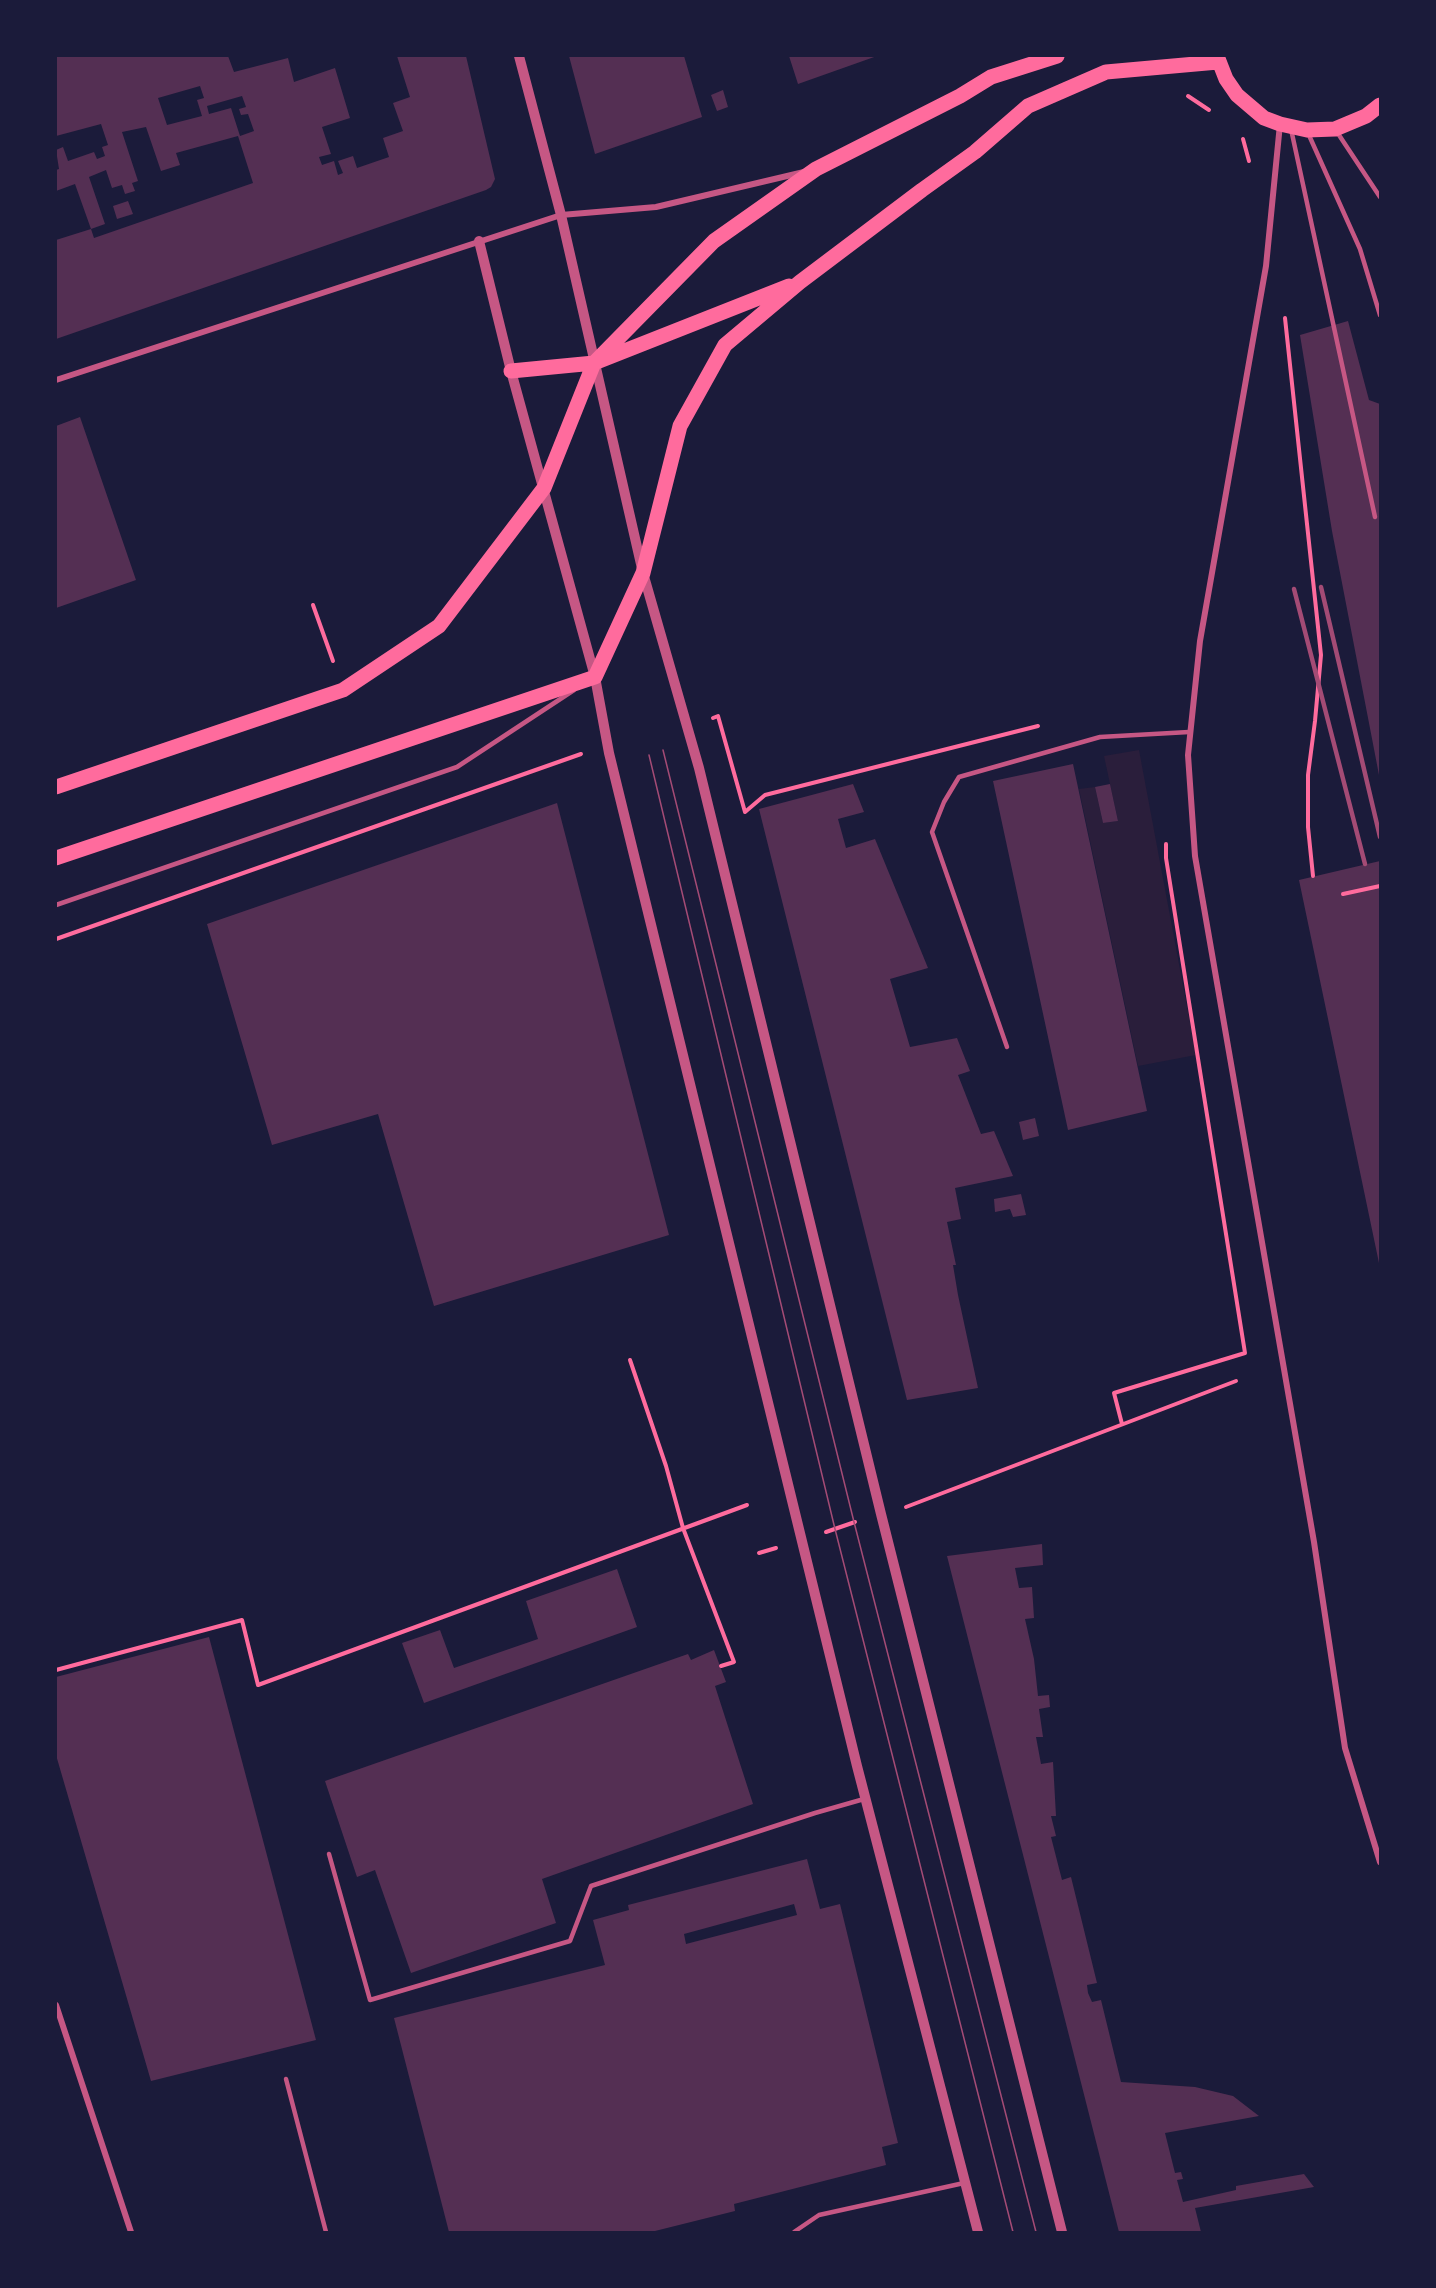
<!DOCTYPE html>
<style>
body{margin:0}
#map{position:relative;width:1436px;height:2288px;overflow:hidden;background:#1b1b3a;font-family:Karla,sans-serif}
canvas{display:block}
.frame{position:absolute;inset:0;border:57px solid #1b1b3a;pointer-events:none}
</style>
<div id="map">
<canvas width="1436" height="2288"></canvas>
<div class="frame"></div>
</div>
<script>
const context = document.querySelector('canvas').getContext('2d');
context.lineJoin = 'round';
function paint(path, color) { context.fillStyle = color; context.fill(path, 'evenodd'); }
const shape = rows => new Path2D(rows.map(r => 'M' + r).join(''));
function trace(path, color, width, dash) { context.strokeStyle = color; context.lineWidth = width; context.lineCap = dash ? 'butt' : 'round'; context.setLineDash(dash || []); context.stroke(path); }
paint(shape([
 [1139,750,1196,1055,1138,1066,1079,789,1095,787,1103,823,1118,821,1104,756]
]), '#2a1e3b');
paint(shape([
 [56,56,228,56,234,72,288,58,294,82,335,68,350,118,322,127,331,154,319,157,322,165,334,161,338,175,343,173,338,161,353,156,357,168,389,157,383,138,403,131,393,103,410,97,397,56,466,56,495,179,491,187,486,190,56,339,56,240,91,229,94,238,253,183,238,136,176,153,180,165,161,171,146,127,122,132,138,181,132,183,135,191,125,194,122,185,112,188,106,170,89,177,105,224,91,229,75,184,56,191,56,170,59,169,56,150,63,147,68,161,94,152,97,159,105,156,102,147,108,145,101,124,56,136],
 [200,86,204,98,197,100,202,116,167,125,158,98],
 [242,96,246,107,239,109,241,115,248,114,254,131,240,136,231,108,209,114,207,106],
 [569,56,684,56,702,117,595,154],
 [789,56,877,56,798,84],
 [723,90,728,107,717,111,711,95],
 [128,201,133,214,117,219,113,206],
 [1348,321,1369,400,1380,404,1379,775,1332,531,1300,335],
 [80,417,136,580,56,608,56,426],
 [1073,764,1147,1111,1068,1130,993,781],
 [853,784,864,812,838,819,846,848,875,839,928,968,890,979,910,1047,957,1038,970,1071,958,1075,981,1134,994,1131,1013,1176,955,1188,961,1219,947,1222,956,1265,953,1265,958,1295,978,1388,907,1400,759,809],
 [1110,784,1118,821,1103,823,1095,787],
 [557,803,669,1235,434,1306,378,1114,272,1145,207,924],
 [1380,861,1380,1263,1379,1263,1299,880],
 [1035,1118,1039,1136,1023,1140,1019,1122],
 [1021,1194,1026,1215,1013,1217,1010,1209,995,1212,994,1199],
 [1042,1544,1043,1565,1015,1568,1019,1588,1032,1587,1034,1618,1025,1619,1034,1659,1038,1696,1049,1695,1050,1707,1039,1709,1043,1737,1036,1737,1041,1764,1053,1762,1056,1816,1051,1816,1056,1836,1051,1837,1062,1880,1071,1877,1097,1983,1087,1985,1088,1993,1092,2002,1101,2000,1121,2082,1195,2087,1233,2096,1259,2116,1165,2133,1175,2173,1181,2172,1183,2179,1177,2180,1183,2202,1236,2190,1236,2186,1304,2174,1314,2187,1195,2208,1201,2232,1119,2232,947,1556],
 [617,1569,637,1627,424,1703,402,1643,440,1630,454,1668,538,1639,526,1601],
 [209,1637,316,2040,151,2081,56,1755,56,1677],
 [714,1650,726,1682,715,1686,753,1804,542,1879,556,1923,411,1973,375,1870,357,1877,325,1781,688,1654,691,1660],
 [807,1859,820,1909,840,1904,898,2143,882,2147,886,2165,734,2204,735,2211,651,2232,449,2232,394,2018,605,1965,593,1920,629,1910,628,1905],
 [794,1904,797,1915,686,1944,684,1934]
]), '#542f53');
trace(shape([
 [1188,96,1209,110],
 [1243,139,1249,161],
 [1285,318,1321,655,1315,721,1308,775,1308,827,1313,876],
 [313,605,333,661],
 [713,718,718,716,745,812,765,795,1038,726],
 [1343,894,1380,886],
 [56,939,581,754],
 [630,1360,666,1466,683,1528,734,1662,721,1666],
 [1122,1424,1114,1393,1245,1353,1166,858,1166,844],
 [906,1507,1236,1381],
 [826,1532,855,1522],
 [759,1553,776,1548],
 [56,1670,242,1620,258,1685,747,1505]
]), '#ff6b9d', 4);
trace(shape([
 [1291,129,1375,517],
 [1337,132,1380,197],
 [1308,133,1360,249,1380,315],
 [56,905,457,767,574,690],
 [1007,1047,932,832,944,802,959,777,1100,737,1189,732],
 [329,1854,370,2000,570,1941,591,1886,815,1813,864,1799],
 [286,2079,326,2232],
 [794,2232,819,2215,964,2183]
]), '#c65784', 4.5);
trace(shape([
 [1280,124,1266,266,1200,641,1188,755,1195,856,1314,1542,1345,1748,1380,1862],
 [56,380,561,215,656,207,804,172],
 [56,2005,131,2232]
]), '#c65784', 6);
trace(shape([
 [519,56,561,215,643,573,699,768,881,1514,1062,2232],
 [479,241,511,371,595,677,609,753,857,1766,978,2232]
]), '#c65784', 10);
trace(shape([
 [1217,56,1226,79,1237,95,1264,118,1280,124,1307,130,1335,129,1366,116,1380,105],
 [511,371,594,363,789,286],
 [56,787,343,690,439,626,544,488,594,363,714,241,816,169,960,96,991,77,1057,56],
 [56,858,595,677,643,573,680,426,725,345,800,282,922,190,975,152,1028,106,1106,72,1218,62]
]), '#ff6b9d', 15);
trace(shape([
 [663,750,854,1522,1036,2232],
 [649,755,835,1529,1013,2232]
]), '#a44b75', 1.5);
trace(shape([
 [1321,587,1380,837],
 [1294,589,1365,864]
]), '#a44b75', 4.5);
</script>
